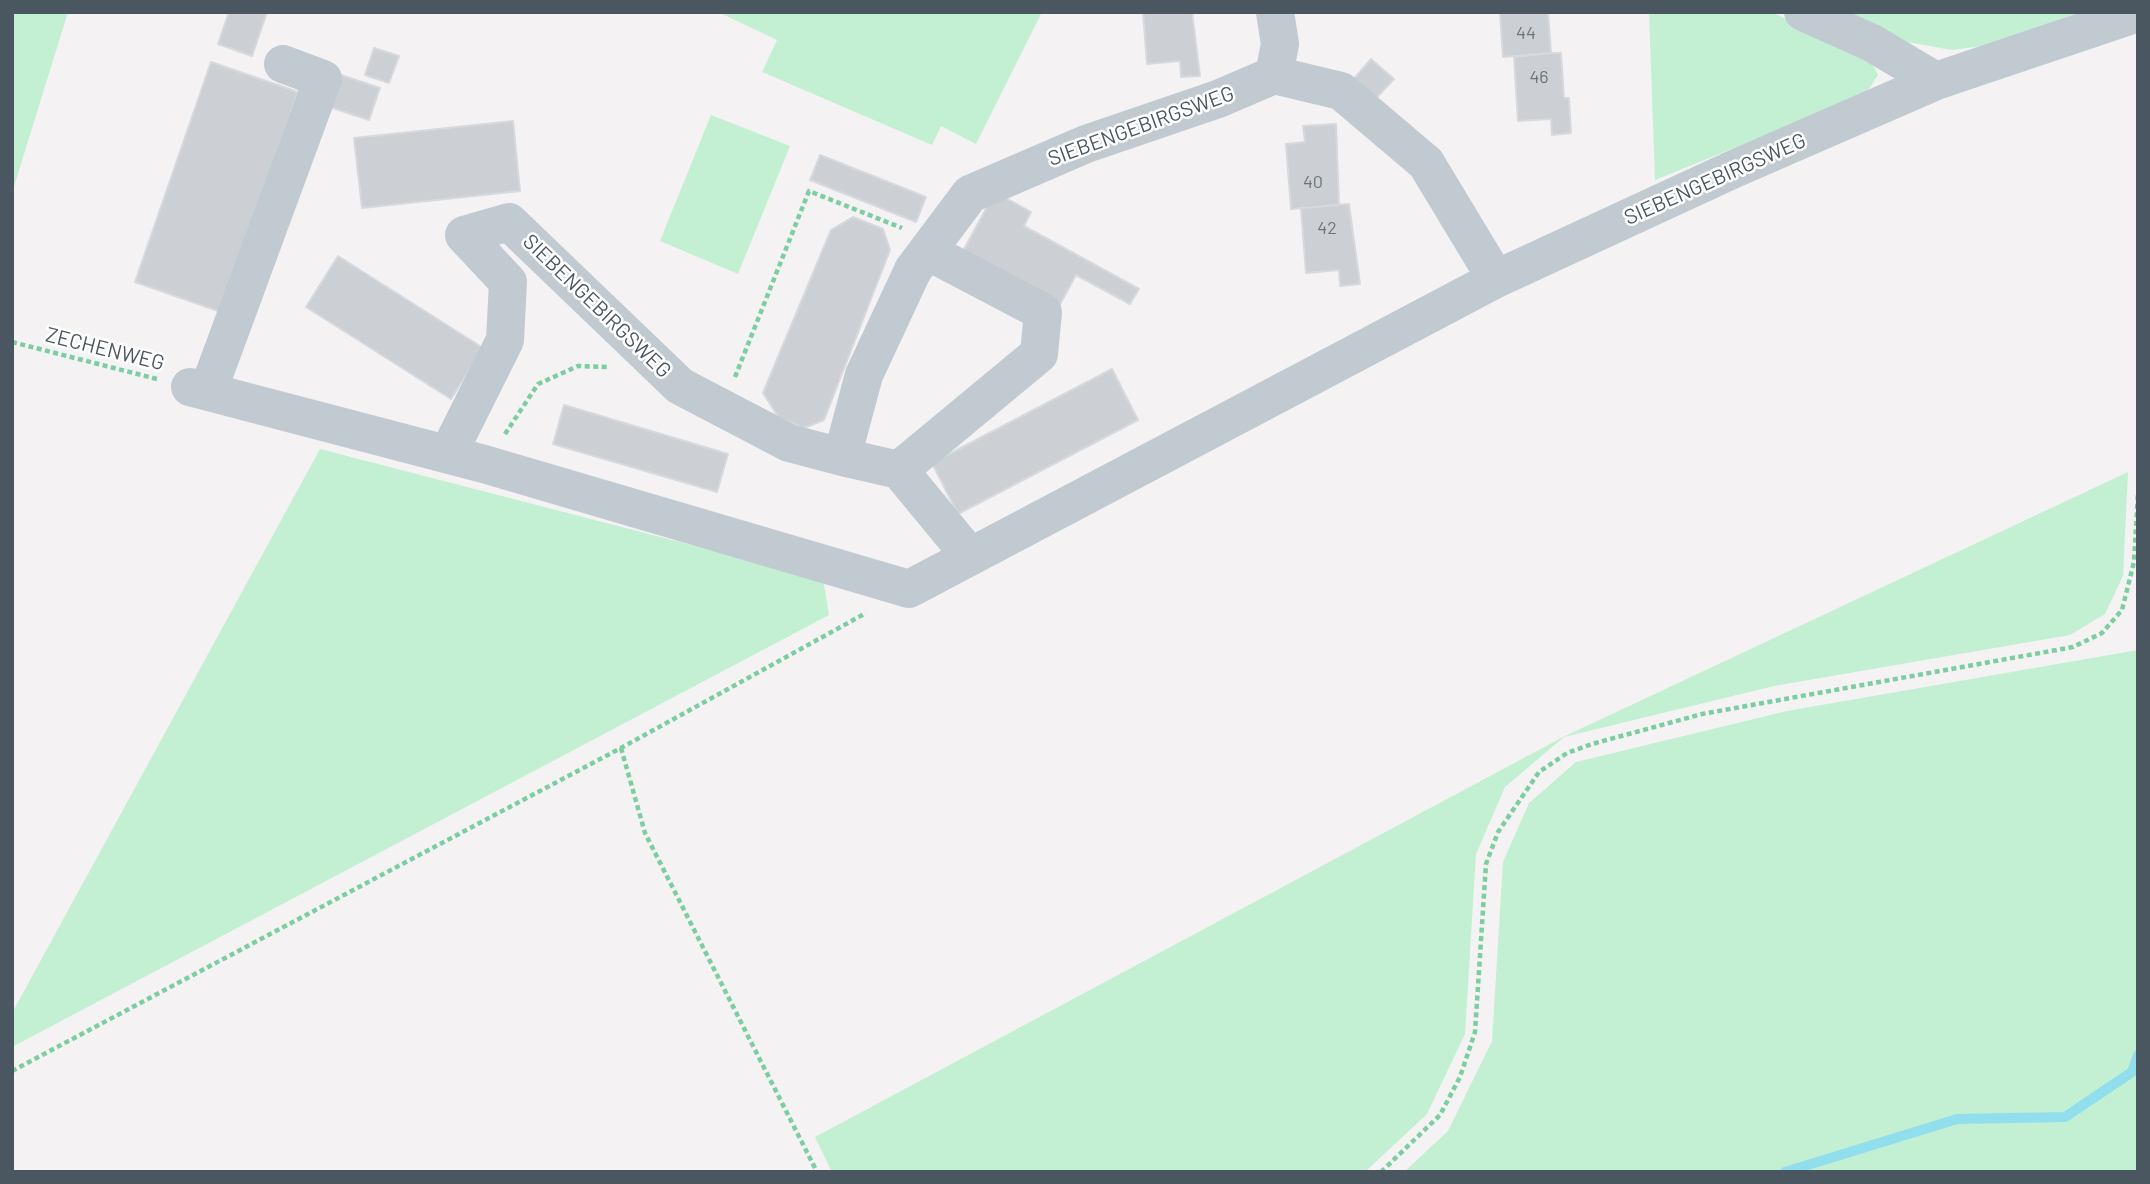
<!DOCTYPE html>
<style>
body{margin:0}
#map{position:relative;width:2150px;height:1184px;overflow:hidden;background:#f4f2f3;font-family:Barlow,sans-serif}
canvas{display:block}
.frame{position:absolute;inset:0;border:14px solid #4a5760;pointer-events:none}
</style>
<div id="map">
<canvas width="2150" height="1184"></canvas>
<div class="frame"></div>
</div>
<script>
const context = document.querySelector('canvas').getContext('2d');
context.lineJoin = 'round';
function paint(path, color) { context.fillStyle = color; context.fill(path, 'evenodd'); }
const shape = rows => new Path2D(rows.map(r => 'M' + r).join(''));
function trace(path, color, width, dash) { context.strokeStyle = color; context.lineWidth = width; context.lineCap = dash ? 'butt' : 'round'; context.setLineDash(dash || []); context.stroke(path); }
function write(font, color, halo, rows, align = 'center') {
  context.font = font + ' Barlow,sans-serif'; context.lineWidth = 5; context.setLineDash([]); context.textBaseline = 'middle'; context.strokeStyle = halo; context.fillStyle = color; for (const [text, x, y, turn = 0] of rows) {
    context.save(); context.translate(x, y); context.rotate((+turn || 0) * Math.PI / 180); context.textAlign = isNaN(turn) ? turn : align; if (halo) context.strokeText(text, 0, 0); context.fillText(text, 0, 0); context.restore();
  }
}
paint(shape([
 [12,12,68,12,12,193],
 [718,12,1042,12,976,144,941,126,932,145,762,72,777,40],
 [1649,12,1771,12,1869,57,1878,75,1865,95,1655,180],
 [1843,12,2079,12,1999,44,1952,50,1907,42],
 [711,115,790,146,738,274,660,241],
 [320,449,823,579,829,615,12,1047,12,1013],
 [2128,472,2123,576,2105,614,2070,635,1774,686,1564,737,1505,787,1476,854,1465,1034,1427,1114,1365,1172,832,1172,815,1137,1563,737],
 [2138,650,2138,1172,1404,1172,1448,1131,1492,1041,1503,862,1529,803,1576,762,1787,711]
]), '#c3f0d2');
trace(shape([
 [1785,1172,1957,1119,2065,1117,2132,1072,2138,1055]
]), '#91deec', 10);
const building = shape([
 [229,12,267,12,252,56,218,44,229,12],
 [1143,12,1192,12,1200,76,1181,77,1180,61,1147,64,1143,12],
 [1500,12,1548,12,1551,53,1503,57,1500,12],
 [374,48,399,56,389,83,365,75,374,48],
 [1551,53,1561,53,1564,98,1569,98,1571,133,1552,135,1551,119,1518,121,1514,57,1551,53],
 [1371,59,1394,79,1369,106,1347,87,1371,59],
 [211,62,298,92,221,312,135,282,211,62],
 [341,75,380,88,369,120,330,107,341,75],
 [513,121,520,191,362,208,354,138,513,121],
 [1336,124,1339,205,1291,209,1286,144,1305,142,1303,126,1336,124],
 [820,155,926,197,916,222,810,180,820,155],
 [995,192,1031,212,1024,226,1139,289,1130,304,1076,275,1058,308,961,255,995,192],
 [1349,204,1360,284,1340,286,1339,270,1306,273,1301,208,1349,204],
 [853,217,883,229,890,250,824,420,804,428,779,418,763,393,831,230,853,217],
 [338,256,483,348,451,399,306,307,338,256],
 [1112,369,1138,420,958,514,932,463,1112,369],
 [564,405,728,454,717,492,553,444,564,405]
]);
paint(building, '#ccd0d4');
trace(building, '#d6d9dd', 2);
trace(shape([
 [12,342,157,379],
 [735,377,809,191,902,228],
 [505,434,538,384,578,366,609,367],
 [621,748,645,833,817,1172],
 [12,1071,621,748,866,613],
 [1381,1172,1440,1115,1460,1077,1475,1032,1486,864,1498,832,1539,772,1567,753,1592,744,1702,714,2073,647,2102,633,2122,610,2134,562,2138,493]
]), '#7bcea0', 4.5, [5, 3.5]);
trace(shape([
 [1803,12,1872,43,1936,81],
 [1274,75,1341,91,1426,163,1496,279],
 [190,387,484,464,909,589,1496,279,1734,169,1936,81,2138,13],
 [208,391,323,79,283,64],
 [448,454,505,340,508,282,464,235,509,222,680,386,789,443,842,457],
 [899,470,1039,354,1043,312,927,251],
 [970,556,899,470,842,457,864,375,913,270,970,194,1086,144,1218,99,1274,75,1280,44,1275,12]
]), '#c1cad1', 38);
write('18px', '#6a757d', null, [
 ["44",1526,33],
 ["46",1539,77],
 ["40",1313,182],
 ["42",1327,228]
]);
write('21px', '#4a5760', '#fff', [
 ["SIEBENGEBIRGSWEG",1141,126,-20],
 ["SIEBENGEBIRGSWEG",1715,179,-24],
 ["SIEBENGEBIRGSWEG",597,306,44],
 ["ZECHENWEG",105,349,14]
]);
</script>
